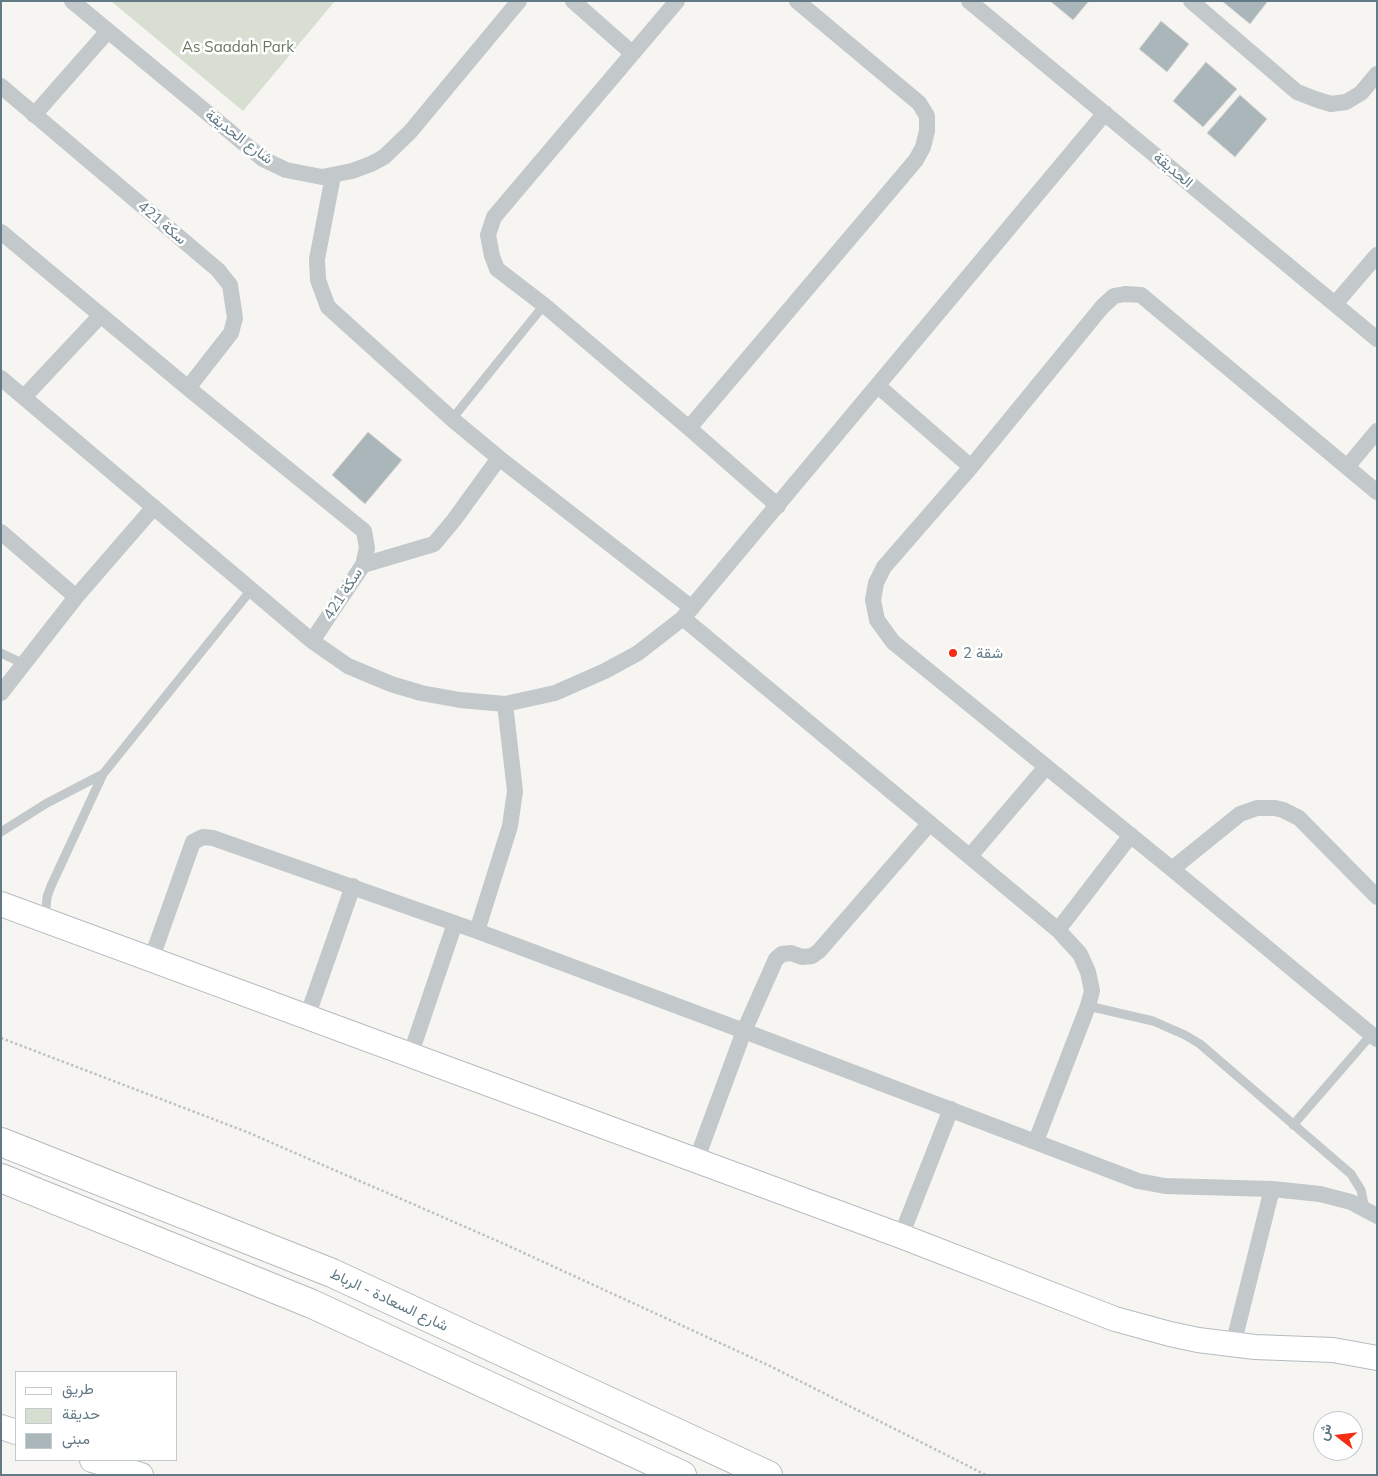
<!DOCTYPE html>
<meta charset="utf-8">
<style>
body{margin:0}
#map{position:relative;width:1378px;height:1476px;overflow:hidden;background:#f6f5f1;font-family:Mulish,Vazirmatn,sans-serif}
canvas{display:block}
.frame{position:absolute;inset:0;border:2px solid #627a86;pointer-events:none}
.legend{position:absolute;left:15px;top:1371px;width:162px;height:90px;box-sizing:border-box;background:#fff;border:1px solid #c0cacf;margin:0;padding:6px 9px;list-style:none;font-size:15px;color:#627a86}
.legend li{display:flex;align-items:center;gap:10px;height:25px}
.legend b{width:25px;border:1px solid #c0cacf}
.north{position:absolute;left:1313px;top:1411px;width:50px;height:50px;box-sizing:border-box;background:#fff;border:1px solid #c0cacf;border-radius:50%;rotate:286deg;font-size:14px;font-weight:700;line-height:20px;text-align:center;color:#627a86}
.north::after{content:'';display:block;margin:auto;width:18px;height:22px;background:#f52d13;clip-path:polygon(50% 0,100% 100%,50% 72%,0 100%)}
</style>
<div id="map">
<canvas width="1378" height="1476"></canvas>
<div class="frame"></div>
<ul class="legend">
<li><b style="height:6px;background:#fff"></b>طريق</li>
<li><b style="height:14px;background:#d8ded2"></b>حديقة</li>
<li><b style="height:14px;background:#abb6ba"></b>مبنى</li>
</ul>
<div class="north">ش</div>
</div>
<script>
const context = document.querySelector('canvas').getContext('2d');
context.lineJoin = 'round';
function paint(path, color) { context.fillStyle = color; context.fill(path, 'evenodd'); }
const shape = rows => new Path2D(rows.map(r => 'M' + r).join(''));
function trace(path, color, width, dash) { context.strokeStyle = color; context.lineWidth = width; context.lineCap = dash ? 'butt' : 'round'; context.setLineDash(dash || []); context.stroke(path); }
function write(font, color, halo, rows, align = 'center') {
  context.font = font + ' Mulish,Vazirmatn,sans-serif'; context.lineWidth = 5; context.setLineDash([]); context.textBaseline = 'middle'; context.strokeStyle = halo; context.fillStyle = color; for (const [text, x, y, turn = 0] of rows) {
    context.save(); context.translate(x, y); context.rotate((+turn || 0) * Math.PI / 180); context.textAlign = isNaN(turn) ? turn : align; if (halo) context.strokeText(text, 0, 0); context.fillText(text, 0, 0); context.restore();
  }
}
paint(shape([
 [111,1,335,1,243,111]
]), '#d8ded2');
const building = shape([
 [1050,1,1089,1,1073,20,1050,1],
 [1222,1,1268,1,1250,24,1222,1],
 [1161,21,1189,44,1167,72,1139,49,1161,21],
 [1206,62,1237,89,1203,127,1173,101,1206,62],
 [1240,95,1267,119,1235,157,1207,133,1240,95],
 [368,432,402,460,365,504,332,475,368,432]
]);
paint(building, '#abb6ba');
trace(building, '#d7d7d4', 1);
const secondary = shape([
 [1,904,901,1236,1115,1319,1170,1334,1198,1340,1255,1347,1333,1350,1377,1358],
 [1,1427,16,1432],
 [92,1460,141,1475]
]);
const highway = shape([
 [1,1142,332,1273,768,1475],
 [1,1178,312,1304,682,1475]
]);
trace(secondary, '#b5bcbf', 26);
trace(highway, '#b5babc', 30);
trace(shape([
 [1,1038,247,1132,500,1242,770,1366,986,1475]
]), '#bec1c3', 2.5, [2.5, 2.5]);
trace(shape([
 [452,419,544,305],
 [1,653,24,664],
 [1,832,47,803,103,774],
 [45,920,47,897,51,886,103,774,251,590],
 [1088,1006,1153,1021,1185,1035,1200,1044,1351,1174,1361,1190,1365,1209],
 [1293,1125,1371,1035]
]), '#c3c8cb', 9);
trace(shape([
 [72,1,263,159,286,170,322,177,352,171,371,164,384,157,410,132,519,1],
 [573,1,632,53],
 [677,1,494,217,488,235,492,256,497,269,544,305,689,428,778,506],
 [969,1,1377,339],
 [1191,1,1297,92,1315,99,1331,104,1346,102,1361,93,1377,74],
 [1,86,218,270,230,285,235,318,231,333,188,388],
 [34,115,108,31],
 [333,176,317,259,318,280,328,307,452,419,499,458,692,608],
 [1,232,188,388,364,531,367,548,363,565,312,641],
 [1335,304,1377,255],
 [1,378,312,641,348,666,391,684,421,693,460,700,505,704,555,693,605,671,638,653,683,618,1105,113],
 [878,386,971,467],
 [24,397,101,315],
 [689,428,916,160,923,147,927,131,927,116,919,103,797,1],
 [1347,467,1377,431],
 [1377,492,1141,295,1125,294,1114,296,1102,307,971,467,884,567,876,583,873,600,877,620,893,642,1172,869,1377,1039],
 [1,532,76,597],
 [363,565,434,544,454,520,499,458],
 [683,618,1058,930,1080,954,1088,972,1092,991,1088,1006,1036,1141],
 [1,693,76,597,154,507],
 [970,856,1046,767],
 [1172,869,1240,814,1257,808,1275,808,1283,810,1299,818,1377,897],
 [1058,930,1131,835],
 [477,931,510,826,515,791,505,704],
 [151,960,193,842,203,837,213,838,477,931,744,1031,1138,1181,1165,1186,1272,1189,1320,1194,1351,1202,1377,1216],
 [307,1017,353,886],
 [410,1056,455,923],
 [696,1161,744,1031,776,959,782,954,791,953,802,957,812,956,819,951,930,823],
 [901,1236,951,1109],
 [1233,1345,1272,1189]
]), '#c3c8cb', 16);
trace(secondary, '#fff', 24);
trace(highway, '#fff', 28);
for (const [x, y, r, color] of [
 [953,653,5,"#f52d13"]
]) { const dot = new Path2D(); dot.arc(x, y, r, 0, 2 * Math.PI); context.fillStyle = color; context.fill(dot); trace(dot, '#fff', 2); }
write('15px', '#66775d', '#fff', [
 ["As Saadah Park",238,47]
]);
write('15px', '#627a86', '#fff', [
 ["شارع الحديقة",239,137,37],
 ["الحديقة",1173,170,40],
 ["سكة 421",162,223,40],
 ["سكة 421",343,594,-57],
 ["شارع السعادة - الرباط",389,1300,25]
]);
write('15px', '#627a86', '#fff', [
 ["شقة 2",963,653]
], 'left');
</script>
